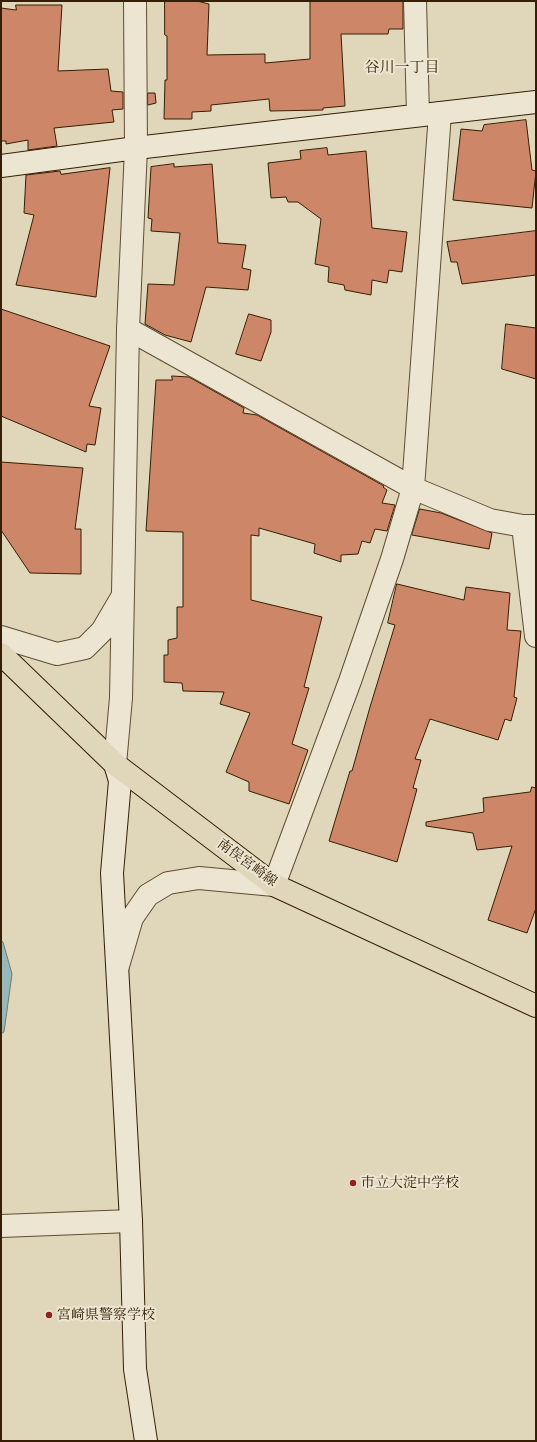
<!DOCTYPE html>
<html>
<head>
<meta charset="utf-8">
<style>
	body { margin:0 }
	#map { position:relative; width:537px; height:1442px; overflow:hidden; background:#e0d7ba; font-family:"EB Garamond",serif }
	canvas { display:block }
	.frame { position:absolute; inset:0; border:2px solid #351e03; pointer-events:none }
</style>
</head>
<body>
<div id="map">
<canvas width="537" height="1442"></canvas>
<div class="frame"></div>
</div>
<script>
const ctx = document.querySelector('canvas').getContext('2d');
ctx.lineJoin = 'round';
function fillPath(path, color) {
  ctx.fillStyle = color;
  ctx.fill(path, 'evenodd');
}
function trace(path, color, width, dash) {
  ctx.strokeStyle = color;
  ctx.lineWidth = width;
  ctx.lineCap = dash ? 'butt' : 'round';
  ctx.setLineDash(dash || []);
  ctx.stroke(path);
}
function write(font, color, halo, rows, align = 'center') {
  ctx.font = font + ' "EB Garamond","Noto Serif JP",serif';
  ctx.lineWidth = 4;
  ctx.setLineDash([]);
  ctx.textBaseline = 'middle';
  ctx.strokeStyle = halo;
  ctx.fillStyle = color;
  for (const [text, x, y, turn = 0] of rows) {
    ctx.save();
    ctx.translate(x, y);
    ctx.rotate((+turn || 0) * Math.PI / 180);
    ctx.textAlign = isNaN(turn) ? turn : align;
    if (halo) ctx.strokeText(text, 0, 0);
    ctx.fillText(text, 0, 0);
    ctx.restore();
  }
}
const water = new Path2D(`
	M1,941L3,942L12,974L4,1032L1,1034Z`);
const building = new Path2D(`
	M165,1H197L209,4L207,55L265,54V63L310,59V1H403V29H389L388,34H341L345,106L323,108V110L270,111L269,99L211,105V111L192,112V119H164L165,80H167V36L165,35Z
	M16,5H62L58,71L108,69L111,91L123,92V109L112,110L114,122L54,128L57,146L28,150V140L6,144V141H1V8L16,10Z
	M148,93H155L156,103L148,105Z
	M526,120L532,170L536,171L532,208L453,200L461,129L482,131L484,125Z
	M327,148L328,155L366,151L372,228L407,232L402,272L389,270L387,283L372,280L371,295L345,290L344,285L328,282L329,267L315,264L321,219L298,202H288L286,197L271,198L268,163L301,159L300,151Z
	M174,164V167L212,164L218,243L246,245L242,268L251,270L248,290L206,287L191,342L165,335L145,324L148,284L174,285L180,233L151,231L152,219L148,218L151,167Z
	M110,168L96,297L16,285L34,215L24,213L26,175L60,171L61,174Z
	M536,231V275L462,284L457,262H451L447,242Z
	M1,309L110,346L89,406L101,408L95,445L87,444L86,452L1,416Z
	M249,314L271,320V332L261,361L236,354Z
	M506,324L536,328V379L502,369Z
	M172,376L189,377L244,408L243,413L257,415L384,486L383,487L387,490L382,503L395,505L387,531L375,529L370,543L362,541L358,554L341,555V562L314,553L315,544L259,528V536L251,535V600L322,617L304,687L309,688L292,744L308,750L289,804L249,791V782L226,772L250,713L220,704L224,692L183,691L182,683L164,682V655H168V640L177,638V607H183V532L146,531L156,380H172Z
	M1,462L83,468L75,529H81V574L30,573L1,530Z
	M420,509L441,513L492,533L489,549L412,535Z
	M397,584L464,600L466,587L510,593L507,630L521,631L514,697L517,698L511,721L505,719L498,740L430,719L415,759L421,760L413,788L417,789L397,862L329,841L350,771H352L370,707L395,625L388,623Z
	M532,787L536,788V908L527,933L488,920L512,846L477,850L473,833L426,826V822L484,812L483,798L530,792Z`);
const street = new Path2D(`
	M415,1L418,115
	M128,329L413,488L490,520L523,526H536
	M523,526L536,636
	M1,637L57,654L85,648L102,631L122,597
	M115,764L121,698L128,329L136,148L135,1
	M118,966L132,918L148,895L168,883L199,878L274,885L350,681L392,559L413,488L440,113
	M1,1226L131,1221`);
const secondary = new Path2D(`
	M1,166L136,148L536,102
	M115,764L120,781L112,873L131,1221L135,1369L146,1441`);
const primary = new Path2D(`
	M1,654L115,764L274,885L536,1006`);
const markers = [
	[353,1183,4,"#8f2418"],
	[49,1315,4,"#8f2418"]
];
const streetNames = [
	["南俣宮崎線",247,863,36]
];
const poiNames = [
	["市立大淀中学校",361,1183],
	["宮崎県警察学校",57,1315]
];
const neighbourhoodNames = [
	["谷川一丁目",402,68]
];
fillPath(water, '#97b7b8');
trace(water, '#707a70', 1);
fillPath(building, '#cd8668');
trace(building, '#351e03', 1);
trace(street, '#604c31', 24);
trace(secondary, '#351e03', 24);
trace(primary, '#351e03', 24);
trace(street, '#ebe5d2', 22);
trace(secondary, '#ebe5d2', 22);
trace(primary, '#e0d7ba', 22);
for (const [x, y, r, color] of markers) {
  const dot = new Path2D();
  dot.arc(x, y, r, 0, 2 * Math.PI);
  ctx.fillStyle = color;
  ctx.fill(dot);
  trace(dot, '#ebe5d2', 1.5);
}
write('14px', '#351e03', '#ebe5d2', streetNames);
write('14px', '#351e03', '#ebe5d2', poiNames, 'left');
write('15px', '#351e03', '#ebe5d2', neighbourhoodNames);
</script>
</body>
</html>
